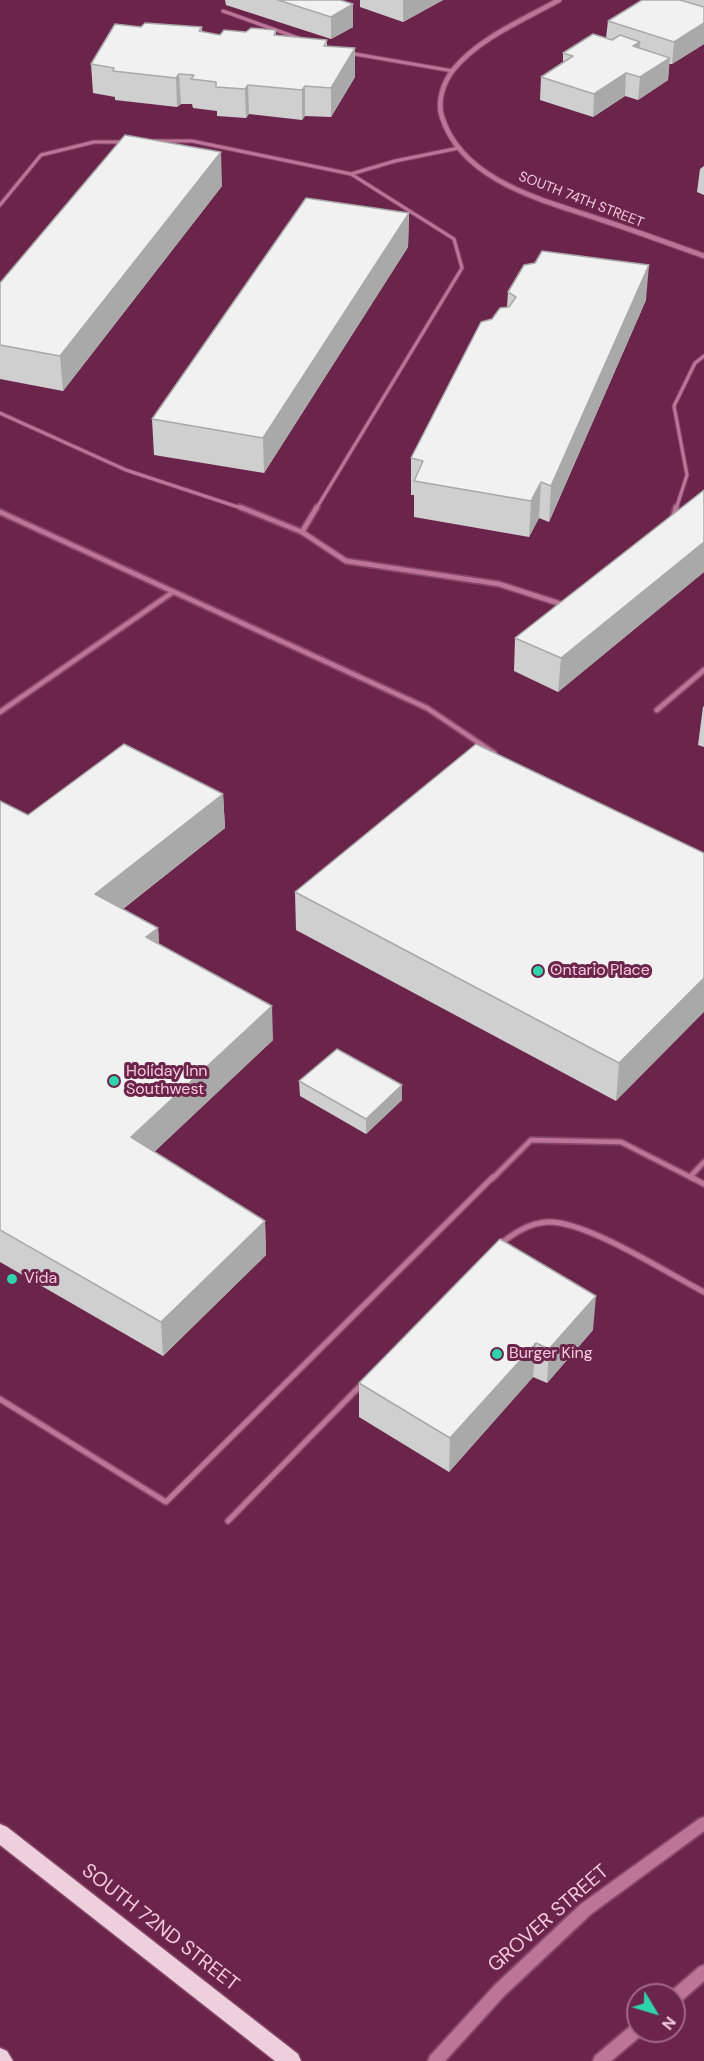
<!DOCTYPE html>
<html>
<head>
<meta charset="utf-8">
<style>
	body { margin:0 }
	#map { position:relative; width:704px; height:2061px; overflow:hidden; background:#6b254a; font-family:"DM Sans",sans-serif }
	canvas { display:block }
	.north { position:absolute; left:626px; top:1983px; width:60px; height:60px; box-sizing:border-box; background:#6b254a; border:2px solid #a26784; border-radius:50%; rotate:128deg; font-size:16px; font-weight:700; line-height:24px; text-align:center; color:#f4c9dc }
	.north::after { content:''; display:block; margin:auto; width:21px; height:27px; background:#2fd4aa; clip-path:polygon(50% 0,100% 100%,50% 72%,0 100%) }
</style>
</head>
<body>
<div id="map">
<canvas width="704" height="2061"></canvas>
<div class="north">N</div>
</div>
<script>
const ctx = document.querySelector('canvas').getContext('2d');
ctx.lineJoin = 'round';
function trace(path, color, width, dash) {
  ctx.strokeStyle = color;
  ctx.lineWidth = width;
  ctx.lineCap = dash ? 'butt' : 'round';
  ctx.setLineDash(dash || []);
  ctx.stroke(path);
}
function fillPath(path, color) {
  ctx.fillStyle = color;
  ctx.fill(path, 'evenodd');
}
function write(font, color, halo, rows, align = 'center') {
  ctx.font = font + ' "DM Sans",sans-serif';
  ctx.lineWidth = 6;
  ctx.setLineDash([]);
  ctx.textBaseline = 'middle';
  ctx.strokeStyle = halo;
  ctx.fillStyle = color;
  for (const [text, x, y, turn = 0] of rows) {
    ctx.save();
    ctx.translate(x, y);
    ctx.rotate((+turn || 0) * Math.PI / 180);
    ctx.textAlign = isNaN(turn) ? turn : align;
    if (halo) ctx.strokeText(text, 0, 0);
    ctx.fillText(text, 0, 0);
    ctx.restore();
  }
}
const serviceFar2 = new Path2D(`
	M223,11L301,39
	M349,53L453,71
	M155,141H192L351,174L454,239L462,268L316,509
	M351,174L395,161L459,148
	M0,205L41,155L94,142H125
	M0,413L126,470L244,509
	M676,509L687,475L674,406L695,363L704,356`);
const serviceFar1 = new Path2D(`
	M240,507L302,532L346,561L499,584L564,605
	M0,512L427,708L494,753
	M673,518L676,507
	M302,532L317,507
	M657,710L704,670
	M0,712L173,592
	M690,1177L704,1162
	M492,1179L531,1140L621,1142L694,1179`);
const service = new Path2D(`
	M691,1177L704,1184
	M499,1245C514,1233 529,1223 548,1222C587,1221 667,1273 704,1292
	M0,1399L166,1502L493,1177
	M228,1521L362,1384`);
const minor = new Path2D(`
	M559,0C523,20 479,38 453,70C443,83 437,102 442,117C463,183 547,201 605,221C638,232 671,244 704,256`);
const tertiary = new Path2D(`
	M704,1817V1831L591,1914L504,1996L445,2061H428L430,2056L494,1986L581,1904L699,1819Z
	M704,1965V1981L679,2003L674,2005V1995H668L669,1993L699,1967Z
	M638,2022V2031H644L643,2034L611,2061H593L595,2056L633,2024Z`);
const primary = new Path2D(`
	M0,1824L7,1827L298,2054L301,2061H275L0,1845Z
	M0,2048L7,2051L13,2061H0Z`);
const wall = new Path2D(`
	M225,0H340L353,27L331,39L226,5Z
	M360,0H443L403,22L360,7Z
	M683,0H704V44L672,64H669L668,80L638,100L625,96L593,117L540,100L541,77L563,63V53L606,38L608,21Z
	M141,27H202V32L220,35L276,30V35L327,40V46L355,48V77L331,117L305,116L302,120L249,114L246,118L217,116V111L193,108L192,104H181L177,107L115,100V97L93,93L91,64Z
	M704,166V195L697,192L700,169Z
	M222,186L63,391L0,379V283Z
	M409,213L408,247L264,473L154,455L152,419Z
	M508,292L646,300L549,522L539,518L529,537L414,517V495H411V458L507,307Z
	M704,490V572L558,692L514,671L515,638Z
	M704,706V747L698,745L703,707Z
	M223,794L225,828L123,909L158,928L159,944L273,1040L154,1152L265,1221L266,1255L163,1356L0,1262V801L28,815Z
	M704,853L616,1101L296,930L295,892Z
	M299,1081L402,1100L366,1134L300,1096Z
	M593,1330L547,1383L533,1377L449,1472L359,1417V1383Z`);
const shadedWall = new Path2D(`
	M403,0H443L403,22Z
	M353,4V27L331,39V17Z
	M704,23V44L672,64L674,42Z
	M640,42L639,64L633,46Z
	M355,48V77L331,117V88Z
	M670,58L668,80L638,100L640,77Z
	M626,73L625,96L593,117L594,94Z
	M179,74L181,104L177,107L176,78Z
	M248,85L249,114L246,118L245,89Z
	M305,86V116L302,120V90Z
	M221,152L222,186L63,391L60,356Z
	M409,213L408,247L264,473L263,438Z
	M649,265L646,300L549,522L551,486Z
	M541,482L539,518L529,537L531,501Z
	M704,542V572L558,692L561,658Z
	M223,794L225,828L98,928L95,894Z
	M158,928L160,962L146,937Z
	M704,978V1012L616,1101L619,1063Z
	M272,1006L273,1040L134,1171L131,1137Z
	M402,1085V1100L366,1134V1119Z
	M265,1221L266,1255L163,1356L161,1322Z
	M596,1296L593,1330L547,1383L549,1349Z
	M536,1343L533,1377L449,1472L450,1438Z`);
const building = new Path2D(`
	M278,0H340L353,4L331,17Z
	M642,0H680L704,7V23L674,42L608,21Z
	M145,23L202,27L199,31L220,35L224,30L246,32L251,28L276,30L274,35L327,40L324,46L355,48L331,88L305,86L302,90L248,85L245,89L216,87V82L191,79L194,75L179,74L176,78L113,71L114,68L91,64L115,24L141,27Z
	M593,34L612,40L620,35L640,42L633,46L670,58L640,77L626,73L594,94L541,77L573,56L563,53Z
	M125,135L221,152L60,356L0,345V283Z
	M306,198L409,213L263,438L152,419Z
	M542,251L649,265L551,486L541,482L531,501L414,481L423,461L411,458L481,322L492,319L500,308L509,307L516,297L508,292L524,265L535,263Z
	M704,490V542L561,658L515,638Z
	M124,744L223,794L95,894L158,928L146,937L272,1006L131,1137L265,1221L161,1322L0,1230V801L28,815Z
	M476,744L704,853V978L619,1063L295,892Z
	M337,1049L402,1085L366,1119L299,1081Z
	M500,1239L596,1296L549,1349L536,1343L450,1438L359,1383Z`);
const markers = [
	[538,971,6,"#2fd4aa"],
	[114,1081,6,"#2fd4aa"],
	[12,1279,6,"#2fd4aa"],
	[497,1354,6,"#2fd4aa"]
];
const farStreetnames = [
	["SOUTH 74TH STREET",581,200,21]
];
const poiNames = [
	["Ontario Place",550,971],
	["Holiday Inn",126,1072],
	["Southwest",126,1090],
	["Vida",24,1279],
	["Burger King",509,1354]
];
const nearStreetnames = [
	["GROVER STREET",549,1919,-41],
	["SOUTH 72ND STREET",160,1928,38]
];
trace(serviceFar2, '#864667', 5);
trace(serviceFar1, '#864667', 8);
trace(service, '#864667', 8);
trace(minor, '#864667', 7);
trace(tertiary, '#864667', 4);
trace(primary, '#864667', 3);
trace(serviceFar2, '#bd7597', 3);
trace(serviceFar1, '#bd7597', 4.5);
trace(service, '#bd7597', 5);
trace(minor, '#bd7597', 4.5);
fillPath(tertiary, '#bd7597');
fillPath(primary, '#eed0dd');
fillPath(wall, '#cfcfcf');
fillPath(shadedWall, '#a9a9a9');
fillPath(building, '#f1f1f1');
trace(building, '#a9a9a9', 1.5);
for (const [x, y, r, color] of markers) {
  const dot = new Path2D();
  dot.arc(x, y, r, 0, 2 * Math.PI);
  ctx.fillStyle = color;
  ctx.fill(dot);
  trace(dot, '#6b254a', 2);
}
write('14px', '#f4c9dc', '#6b254a', farStreetnames);
write('16px', '#f4c9dc', '#6b254a', poiNames, 'left');
write('20px', '#f4c9dc', '#6b254a', nearStreetnames);
</script>
</body>
</html>
